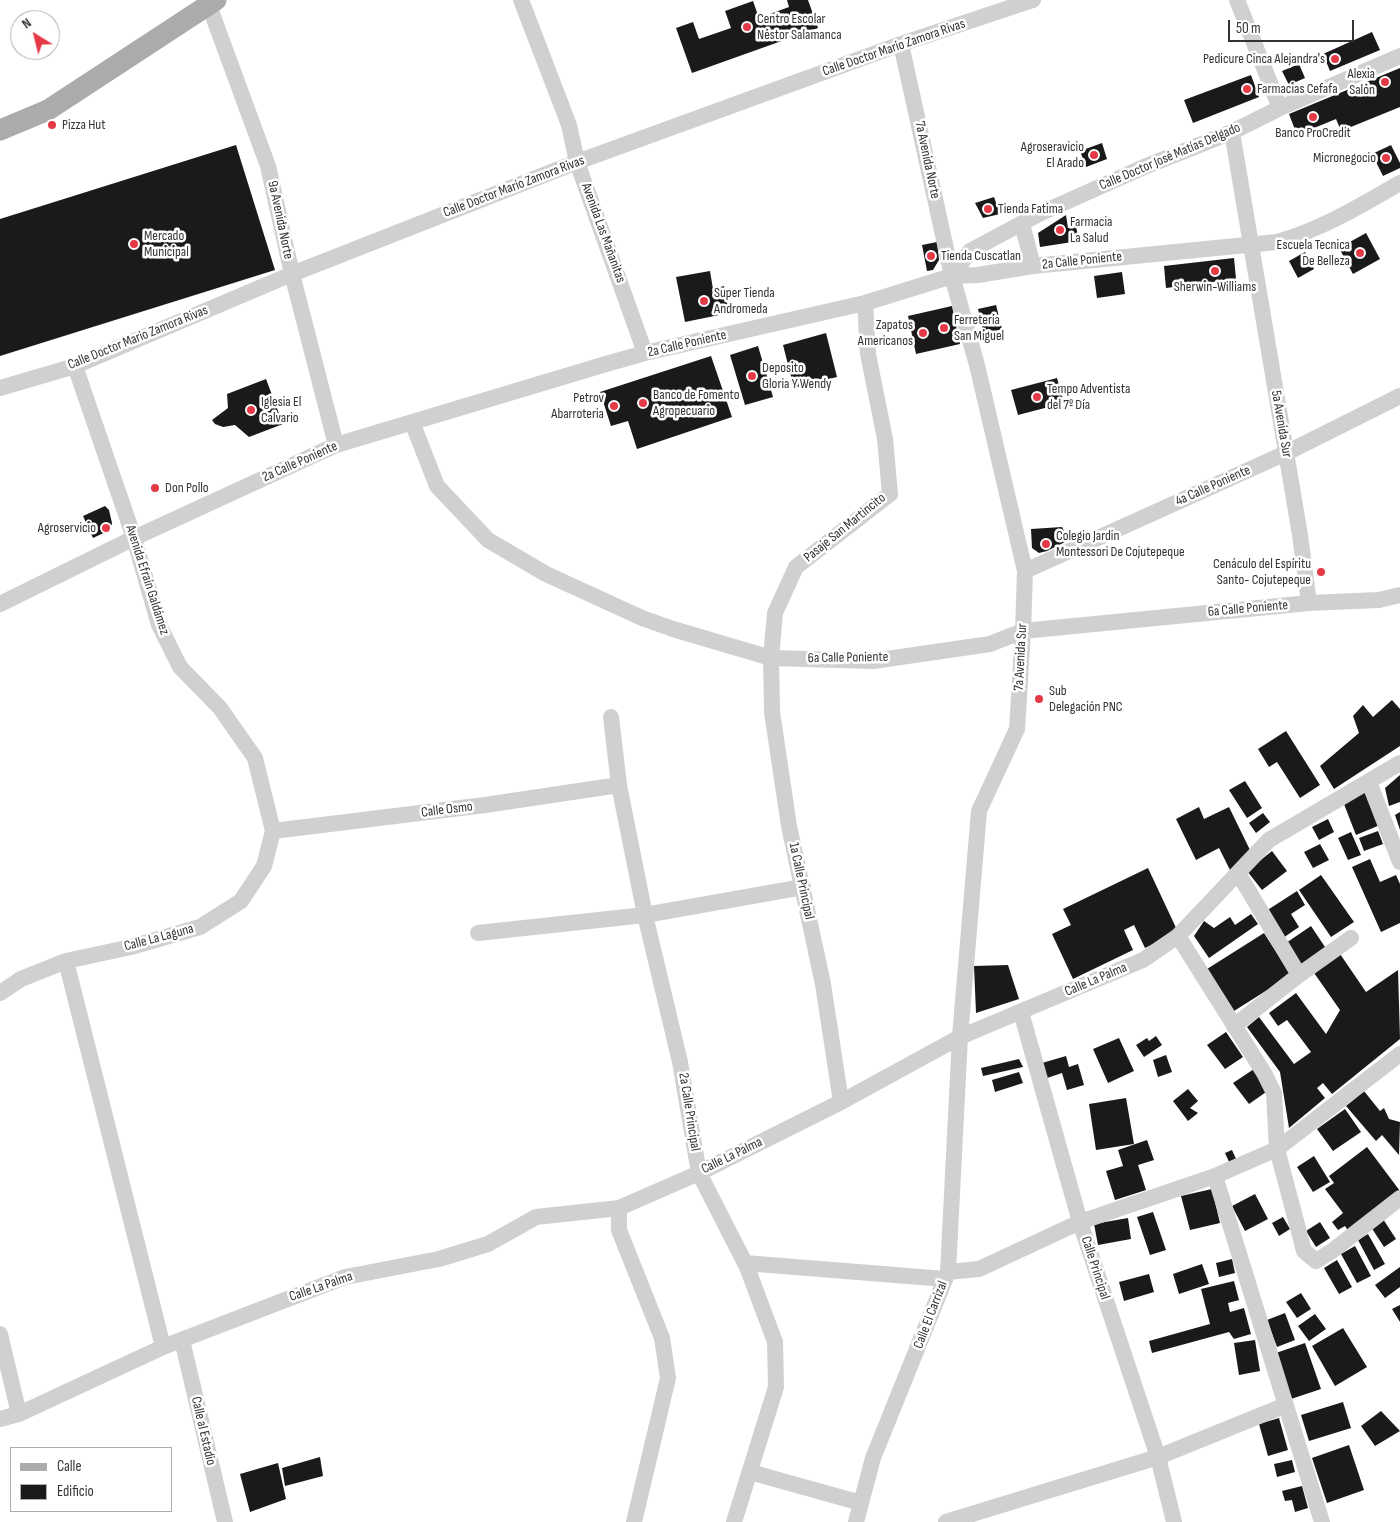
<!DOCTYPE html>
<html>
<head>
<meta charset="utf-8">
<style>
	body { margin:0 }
	#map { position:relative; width:1400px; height:1522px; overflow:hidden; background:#fff; font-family:"Sofia Sans Condensed",sans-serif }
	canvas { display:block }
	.legend { position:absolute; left:10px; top:1447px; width:162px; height:65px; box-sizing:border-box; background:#fff; border:1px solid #adadad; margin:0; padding:6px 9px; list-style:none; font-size:15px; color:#333 }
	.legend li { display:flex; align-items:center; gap:10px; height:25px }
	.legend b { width:25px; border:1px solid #adadad }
	.north { position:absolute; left:10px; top:10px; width:50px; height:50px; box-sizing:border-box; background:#fff; border:1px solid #adadad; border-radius:50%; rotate:324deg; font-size:14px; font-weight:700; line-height:20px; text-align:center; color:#333 }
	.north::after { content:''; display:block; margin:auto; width:18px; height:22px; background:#e63946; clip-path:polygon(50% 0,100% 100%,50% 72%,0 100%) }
	.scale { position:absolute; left:1228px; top:20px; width:126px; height:22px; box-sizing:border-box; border:2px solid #333; border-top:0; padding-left:6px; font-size:15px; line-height:18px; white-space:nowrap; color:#333; -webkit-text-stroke:4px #fff; paint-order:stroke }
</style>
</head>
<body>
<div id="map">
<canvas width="1400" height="1522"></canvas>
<ul class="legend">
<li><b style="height:6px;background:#ababab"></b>Calle</li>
<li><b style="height:14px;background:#1a1a1a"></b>Edificio</li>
</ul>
<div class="north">N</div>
<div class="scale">50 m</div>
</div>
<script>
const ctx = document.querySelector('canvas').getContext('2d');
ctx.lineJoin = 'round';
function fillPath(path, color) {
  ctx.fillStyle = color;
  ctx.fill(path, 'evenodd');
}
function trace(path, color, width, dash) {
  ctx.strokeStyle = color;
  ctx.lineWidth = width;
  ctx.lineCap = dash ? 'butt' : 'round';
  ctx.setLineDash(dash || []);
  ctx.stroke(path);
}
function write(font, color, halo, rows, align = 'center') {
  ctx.font = font + ' "Sofia Sans Condensed",sans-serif';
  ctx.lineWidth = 5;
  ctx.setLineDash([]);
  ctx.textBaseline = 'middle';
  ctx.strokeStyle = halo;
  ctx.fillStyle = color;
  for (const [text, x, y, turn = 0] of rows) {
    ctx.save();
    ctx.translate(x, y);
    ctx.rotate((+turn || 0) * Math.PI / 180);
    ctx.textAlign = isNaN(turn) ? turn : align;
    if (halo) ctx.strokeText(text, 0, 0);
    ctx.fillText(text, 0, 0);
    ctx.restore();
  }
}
const building = new Path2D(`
	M787,0H808L818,28L692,73L676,28L693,22L699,39L731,28L725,11L753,1L759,18L789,7Z
	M1372,32L1380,50L1330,71L1323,54Z
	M1299,64L1305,78L1289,85L1282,71Z
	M1400,68V107L1341,131L1336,119L1297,135L1289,114Z
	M1251,75L1259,97L1193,123L1184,100Z
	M1102,143L1107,159L1086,167L1080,151Z
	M236,145L275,270L0,356V219Z
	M1391,145L1400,163V168L1383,176L1372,154Z
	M994,197L1000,214L983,218L975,203Z
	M1066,215L1068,228L1076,226L1079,241L1040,247L1038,233Z
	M1366,233L1380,259L1353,274L1339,248Z
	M937,242L939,260L933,270L927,271L922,245Z
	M1305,252L1314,269L1298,278L1289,261Z
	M1234,258L1236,279L1166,288L1164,266Z
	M710,271L713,289L724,286L729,313L685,322L676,277Z
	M1122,272L1125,294L1097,298L1094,276Z
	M996,305L1002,329L984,334L978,309Z
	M952,306L960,344L916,354L908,316Z
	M826,333L837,377L794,388L783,345Z
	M758,346L773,397L745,405L730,355Z
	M711,356L732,417L637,449L628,421L611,426L600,392Z
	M1057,378L1064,403L1018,415L1011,390Z
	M266,379L283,424L249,437L235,425L223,427L215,424L212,420L228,408L227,394Z
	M105,506L109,510L112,523L110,530L93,538L83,516Z
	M1062,527L1069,540L1047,551L1039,553L1032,548L1031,529Z
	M1392,700L1400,709V746L1334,789L1320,766L1359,733L1353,716L1363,705L1373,717Z
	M1286,731L1320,785L1300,798L1277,762L1269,767L1258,749Z
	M1400,775V802L1389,806L1385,788Z
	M1245,781L1262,808L1247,818L1229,790Z
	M1365,790L1380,825L1356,835L1342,799Z
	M1199,807L1204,819L1229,807L1250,850L1232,874L1219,848L1196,860L1176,819Z
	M1400,812V830L1395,815Z
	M1263,813L1270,822L1256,833L1249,823Z
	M1328,819L1334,832L1319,840L1312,827Z
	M1378,831L1383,844L1364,851L1359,838Z
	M1351,832L1361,855L1348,860L1338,838Z
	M1320,844L1329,860L1313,868L1304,852Z
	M1272,851L1287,871L1262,890L1247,871Z
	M1370,859L1380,882L1396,875L1400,884V923L1381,932L1352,867Z
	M1148,868L1178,932L1145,948L1134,925L1124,930L1133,950L1073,979L1052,934L1071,925L1063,909Z
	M1321,875L1354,922L1331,937L1299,890Z
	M1297,891L1305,905L1291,914L1299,927L1283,938L1266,911Z
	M1251,914L1258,924L1209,958L1194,936L1204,921L1214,928L1230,917L1235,925Z
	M1311,926L1327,950L1302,967L1286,943Z
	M1264,933L1291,975L1234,1011L1207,969Z
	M1338,951L1366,992L1398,970L1400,1039L1332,1094L1323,1083L1317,1088L1325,1098L1289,1128L1280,1072L1247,1027L1259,1017L1294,1064L1311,1052L1287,1020L1278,1026L1269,1013L1296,993L1326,1034L1340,1010L1312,970Z
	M1008,965L1019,999L976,1013L974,966Z
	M1226,1032L1243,1057L1225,1069L1207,1045Z
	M1156,1036L1162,1045L1144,1057L1136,1045L1147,1038L1149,1041Z
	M1119,1038L1134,1071L1108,1083L1093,1049Z
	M1166,1055L1172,1072L1158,1077L1153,1060Z
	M1066,1056L1069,1067L1078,1064L1084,1085L1067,1090L1062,1073L1047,1078L1042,1063Z
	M1019,1059L1023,1067L983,1076L981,1068Z
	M1254,1069L1269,1090L1249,1104L1233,1083Z
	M1019,1072L1023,1083L995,1092L992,1080Z
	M1188,1089L1198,1101L1190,1108L1198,1113L1188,1121L1173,1101Z
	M1364,1091L1380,1111L1384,1108L1389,1119L1400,1122L1399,1155L1382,1135L1376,1141L1346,1106Z
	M1126,1098L1134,1144L1096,1150L1089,1104Z
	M1345,1109L1361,1132L1333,1151L1317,1129Z
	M1147,1140L1154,1160L1138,1165L1146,1190L1115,1200L1106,1171L1123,1166L1118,1150Z
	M1367,1147L1400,1191L1349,1232L1345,1226L1338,1230L1332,1222L1343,1213L1325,1189L1334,1183L1329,1176Z
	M1232,1150L1237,1161L1230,1164L1225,1153Z
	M1314,1156L1330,1182L1313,1192L1297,1167Z
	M1212,1189L1220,1223L1190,1230L1181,1196Z
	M1255,1194L1268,1219L1245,1231L1232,1206Z
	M1153,1212L1166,1250L1150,1255L1137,1217Z
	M1283,1217L1290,1229L1279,1236L1272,1223Z
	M1128,1218L1131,1239L1098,1245L1094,1224Z
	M1383,1219L1396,1239L1384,1247L1371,1227Z
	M1320,1222L1330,1238L1316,1247L1306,1231Z
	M1368,1234L1385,1264L1374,1270L1358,1240Z
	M1355,1246L1371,1276L1357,1283L1341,1254Z
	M1232,1259L1235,1273L1219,1277L1216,1263Z
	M1337,1260L1352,1287L1339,1294L1324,1268Z
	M1202,1264L1209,1284L1179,1294L1173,1274Z
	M1400,1267V1287L1385,1298L1375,1285Z
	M1149,1274L1154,1292L1124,1301L1119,1282Z
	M1234,1281L1239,1300L1228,1303L1230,1312L1244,1308L1251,1334L1234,1339L1229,1332L1152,1353L1149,1341L1210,1324L1201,1289Z
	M1301,1293L1311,1309L1297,1318L1286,1302Z
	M1400,1305V1322L1392,1309Z
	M1285,1313L1295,1340L1277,1347L1267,1320Z
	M1315,1314L1326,1329L1309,1341L1298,1326Z
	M1343,1328L1367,1367L1335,1386L1312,1346Z
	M1255,1340L1260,1371L1239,1375L1234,1343Z
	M1305,1343L1321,1389L1288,1400L1273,1354Z
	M1343,1402L1351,1428L1309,1441L1301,1415Z
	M1381,1411L1400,1431L1375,1446L1361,1426Z
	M1279,1418L1288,1450L1268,1456L1259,1424Z
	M1349,1445L1364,1490L1327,1503L1312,1458Z
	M320,1457L323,1476L285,1486L282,1468Z
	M1292,1460L1295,1472L1277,1477L1274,1464Z
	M278,1463L286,1499L250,1512L240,1474Z
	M1302,1486L1308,1508L1295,1512L1292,1500L1285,1501L1282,1491Z`);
const minor = new Path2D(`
	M207,0L268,166L292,274L336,445
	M521,0L569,125L577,162L645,353
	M1237,0L1280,108
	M1232,132L1300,535L1309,603
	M1022,224L1033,266
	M952,276L970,251L1039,214L1144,167L1232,132L1280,108L1400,56
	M0,388L75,366L292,274L577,162L901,44L1033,0
	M412,422L437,486L488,540L546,574L642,618L673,629L771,658L873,661L990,644L1023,631L1309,603L1379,600L1400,595
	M1025,571L1286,453L1400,396
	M0,604L134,538L336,445L606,364L645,353L865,303L952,276L978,275L1033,266L1277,242C1322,229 1360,206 1400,183
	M611,717L619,785L645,915L680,1062L699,1173L747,1267L775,1342L776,1387L734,1522
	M1369,782L1400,862
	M273,831L485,805L619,785
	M1238,873L1299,975
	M478,933L645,915L803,887
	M1178,936L1264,1073L1274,1093L1277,1149L1304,1251L1316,1261L1332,1251L1400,1198
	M66,961L163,1347
	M0,993L21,979L66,961L131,947L200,927L241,901L264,866L273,831L255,758L220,708L180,667L159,625L134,538L75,366
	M1021,1012L1080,1222L1158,1457L1174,1522
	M1234,1026L1299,975L1351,938
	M841,1102L823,984L789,826L772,712L771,658L775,613L796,567L890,494L885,439L868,354L865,303
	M1215,1176L1322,1522
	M619,1208V1230L662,1338L668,1378L634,1522
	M745,1263L945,1279
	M948,1272L979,1269L1080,1222L1215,1176L1277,1149L1400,1054
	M0,1334L19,1414
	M182,1340L225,1522
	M0,1419L19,1414L163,1347L345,1277L439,1259L488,1244L536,1217L619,1208L699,1173L841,1102L960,1037L1143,960L1178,936L1269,840L1400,763
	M750,1472L861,1503
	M856,1522L873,1458L948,1272L960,1037L979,811L1017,729L1023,631L1025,571L977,365L952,276L901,44
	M946,1522L1158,1457L1286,1405`);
const major = new Path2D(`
	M0,130L48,110L216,0`);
const markers = [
	[747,27,5,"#e63946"],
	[1335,59,5,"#e63946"],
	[1385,82,5,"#e63946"],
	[1247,89,5,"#e63946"],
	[1313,117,5,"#e63946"],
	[52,125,5,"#e63946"],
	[1094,155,5,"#e63946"],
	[1386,158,5,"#e63946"],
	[988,209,5,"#e63946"],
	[1060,230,5,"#e63946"],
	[134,244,5,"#e63946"],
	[1360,253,5,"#e63946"],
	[931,256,5,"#e63946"],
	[1215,271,5,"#e63946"],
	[704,301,5,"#e63946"],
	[944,328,5,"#e63946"],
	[923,333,5,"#e63946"],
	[752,376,5,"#e63946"],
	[1037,397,5,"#e63946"],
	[643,403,5,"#e63946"],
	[614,406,5,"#e63946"],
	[251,410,5,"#e63946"],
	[155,488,5,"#e63946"],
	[106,528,5,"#e63946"],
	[1046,544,5,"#e63946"],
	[1321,572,5,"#e63946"],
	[1039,699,5,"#e63946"]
];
const poiNames = [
	["Centro Escolar",757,19],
	["Néstor Salamanca",757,35],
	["Pedicure Cinca Alejandra's",1325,59,"right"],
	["Alexia",1375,74,"right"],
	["Salón",1375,90,"right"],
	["Farmacias Cefafa",1257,89],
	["Pizza Hut",62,125],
	["Banco ProCredit",1313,133,"center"],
	["Agroseravicio",1084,147,"right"],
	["El Arado",1084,163,"right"],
	["Micronegocio",1376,158,"right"],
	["Tienda Fatima",998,209],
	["Farmacia",1070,222],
	["La Salud",1070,238],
	["Mercado",144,236],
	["Municipal",144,252],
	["Escuela Tecnica",1350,245,"right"],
	["De Belleza",1350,261,"right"],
	["Tienda Cuscatlan",941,256],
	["Sherwin-Williams",1215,287,"center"],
	["Super Tienda",714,293],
	["Andromeda",714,309],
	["Ferretería",954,320],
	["San Miguel",954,336],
	["Zapatos",913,325,"right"],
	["Americanos",913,341,"right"],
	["Deposito",762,368],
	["Gloria Y Wendy",762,384],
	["Tempo Adventista",1047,389],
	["del 7º Día",1047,405],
	["Banco de Fomento",653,395],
	["Agropecuario",653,411],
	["Petrov",604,398,"right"],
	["Abarroteria",604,414,"right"],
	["Iglesia El",261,402],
	["Calvario",261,418],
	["Don Pollo",165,488],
	["Agroservicio",96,528,"right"],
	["Colegio Jardin",1056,536],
	["Montessori De Cojutepeque",1056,552],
	["Cenáculo del Espíritu",1311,564,"right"],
	["Santo- Cojutepeque",1311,580,"right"],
	["Sub",1049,691],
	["Delegación PNC",1049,707]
];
const streetNames = [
	["Calle Doctor Mario Zamora Rivas",894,48,-19],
	["Calle Doctor José Matías Delgado",1170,157,-23],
	["7a Avenida Norte",927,160,78],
	["Calle Doctor Mario Zamora Rivas",514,187,-21],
	["9a Avenida Norte",280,220,78],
	["Avenida Las Mañanitas",603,233,70],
	["2a Calle Poniente",1082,261,-6],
	["Calle Doctor Mario Zamora Rivas",138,338,-22],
	["2a Calle Poniente",687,344,-13],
	["5a Avenida Sur",1281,424,80],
	["2a Calle Poniente",300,462,-24],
	["4a Calle Poniente",1213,486,-24],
	["Pasaje San Martincito",845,528,-39],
	["Avenida Efraín Galdámez",147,580,72],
	["6a Calle Poniente",1248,609,-5],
	["7a Avenida Sur",1021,657,-87],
	["6a Calle Poniente",848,658,-1],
	["Calle Osmo",447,810,-7],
	["1a Calle Principal",801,881,78],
	["Calle La Laguna",159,938,-15],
	["Calle La Palma",1096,980,-23],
	["2a Calle Principal",689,1112,81],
	["Calle La Palma",732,1156,-26],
	["Calle Principal",1095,1268,72],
	["Calle La Palma",321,1287,-19],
	["Calle El Carrizal",931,1315,-69],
	["Calle al Estadio",203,1431,77]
];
fillPath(building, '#1a1a1a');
trace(minor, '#d0d0d0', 16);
trace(major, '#ababab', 21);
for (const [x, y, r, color] of markers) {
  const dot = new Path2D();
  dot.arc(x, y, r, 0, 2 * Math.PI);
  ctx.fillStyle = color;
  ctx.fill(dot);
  trace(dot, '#fff', 2);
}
write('14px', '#333', '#fff', poiNames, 'left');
write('14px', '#333', '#fff', streetNames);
</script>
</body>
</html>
